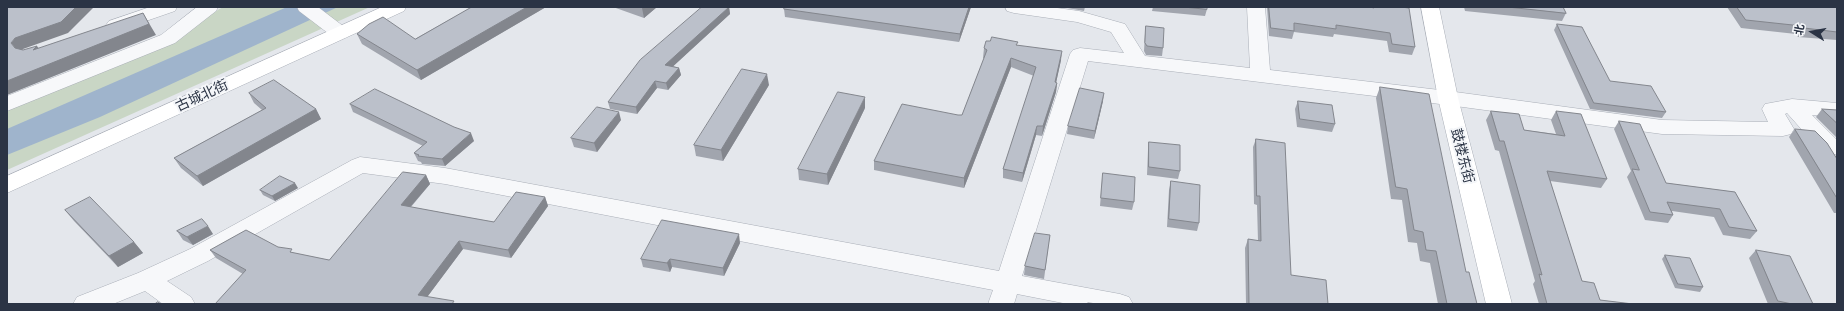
<!DOCTYPE html>
<html>
<head>
<meta charset="utf-8">
<style>
	body { margin:0 }
	#map { position:relative; width:1844px; height:311px; overflow:hidden; background:#e4e7ec; font-family:Rubik,"Noto Sans SC",sans-serif }
	canvas { display:block }
	.frame { position:absolute; inset:0; border:8px solid #2b3445; pointer-events:none }
	.north { position:absolute; left:1792px; top:12px; width:40px; height:40px; -webkit-text-stroke:3px #f4f6f9; paint-order:stroke; rotate:281deg; font-size:11px; font-weight:700; line-height:16px; text-align:center; color:#2b3445 }
	.north::after { content:''; display:block; margin:auto; width:14px; height:18px; background:#2b3445; clip-path:polygon(50% 0,100% 100%,50% 72%,0 100%) }
</style>
</head>
<body>
<div id="map">
<canvas width="1844" height="311"></canvas>
<div class="frame"></div>
<div class="north">北</div>
</div>
<script>
const ctx = document.querySelector('canvas').getContext('2d');
ctx.lineJoin = 'round';
function fillPath(path, color) {
  ctx.fillStyle = color;
  ctx.fill(path, 'evenodd');
}
function trace(path, color, width, dash) {
  ctx.strokeStyle = color;
  ctx.lineWidth = width;
  ctx.lineCap = dash ? 'butt' : 'round';
  ctx.setLineDash(dash || []);
  ctx.stroke(path);
}
function write(font, color, halo, rows, align = 'center') {
  ctx.font = font + ' Rubik,"Noto Sans SC",sans-serif';
  ctx.lineWidth = 4;
  ctx.setLineDash([]);
  ctx.textBaseline = 'middle';
  ctx.strokeStyle = halo;
  ctx.fillStyle = color;
  for (const [text, x, y, turn = 0] of rows) {
    ctx.save();
    ctx.translate(x, y);
    ctx.rotate((+turn || 0) * Math.PI / 180);
    ctx.textAlign = isNaN(turn) ? turn : align;
    if (halo) ctx.strokeText(text, 0, 0);
    ctx.fillText(text, 0, 0);
    ctx.restore();
  }
}
const green = new Path2D(`
	M223,7H370L7,170V108L201,20Z`);
const water = new Path2D(`
	M287,7H338L100,117L7,155V129Z`);
const street = new Path2D(`
	M150,7H177L175,11L123,29L116,31L109,29L106,25L109,21Z
	M197,7H218L216,11L175,43L7,111V96L161,35Z
	M297,7H318L347,29L350,33L347,37L340,39L333,37L299,11Z
	M1005,7H1050L1079,11L1125,24L1145,56L1250,68L1247,7H1265L1270,70L1448,91L1662,120L1768,122L1762,109L1765,104L1792,99L1837,103V117L1812,115L1837,140V155L1819,149L1787,113L1785,114L1794,129L1791,134L1783,136L1662,134L1448,105L1088,61L1022,276L1120,294L1129,297L1133,304H1068L1017,294L1014,304H988L993,290L445,184L363,173L208,261L167,281L191,297L195,304H163L145,291L113,304H73L77,297L138,273L190,249L352,160L360,157L445,168L999,271L1070,54L1073,50L1080,48L1124,53L1111,32L1077,22L1014,13L1007,11Z`);
const secondary = new Path2D(`
	M382,7H406L404,11L7,193V176Z
	M1421,7H1439L1458,98L1512,304H1486L1438,98Z`);
const wall = new Path2D(`
	M472,7H546L421,80L362,44L357,34L415,39Z
	M613,7H657L644,18Z
	M729,7L730,14L673,66L679,68L681,75L668,90L657,88L637,114L610,109L608,102Z
	M971,7L959,42L785,17L784,9Z
	M1062,7H1085L1084,11Z
	M1153,7H1207V9L1205,16L1152,11Z
	M1267,7H1401L1415,47L1412,55L1389,52L1387,41L1334,34L1333,37L1294,32L1292,39L1269,36Z
	M1464,7H1563L1566,13L1562,21L1465,11Z
	M1727,7H1837V40L1798,37L1796,34L1741,28Z
	M1557,24L1610,81L1666,112L1662,118L1590,109L1554,30Z
	M1146,26L1163,48L1162,56L1146,55L1144,51L1145,34Z
	M1017,45L1061,60L1056,83H1057L1056,92L1042,136L1036,135L1022,182L1003,178V169L1034,76L1011,67L964,188L874,170V161L958,115H962L984,58H983L984,48Z
	M769,85L723,161L696,156L694,145Z
	M1380,87L1477,304H1438L1430,263L1420,261L1417,243L1408,242L1402,200L1391,199L1376,98Z
	M249,93L316,109L321,119L203,186L181,168L174,158L262,110L254,103Z
	M1103,101L1094,139L1067,134L1068,126Z
	M1298,101L1335,124L1332,132L1297,127L1295,109Z
	M350,104L474,141L445,166L422,164L421,162L418,161L414,153L423,146L353,112Z
	M865,108L828,185L799,180L798,169Z
	M1822,109L1837,110V138L1816,117Z
	M1491,111L1524,130L1556,134L1551,120L1556,111L1607,179L1601,188L1550,181L1582,281L1600,300L1633,304H1539L1533,284L1535,281L1499,151L1495,150L1486,120Z
	M621,120L597,152L574,147L571,138Z
	M1619,121L1666,183L1735,192L1757,231L1750,239L1723,235L1714,217L1672,211L1673,215L1668,223L1645,220L1627,177L1631,171L1614,129Z
	M1795,129L1837,159V213H1834L1789,137Z
	M1256,139L1291,275L1328,304H1246L1245,248L1248,239L1258,241L1257,205L1254,204L1253,147Z
	M1149,142L1180,171L1178,179L1147,175L1148,150Z
	M1103,173L1134,202L1132,210L1100,206L1102,181Z
	M426,175L430,184L411,207L494,222L545,197L548,206L511,258L463,249L427,297L243,274L216,258L210,250L278,247L294,253L329,260Z
	M1171,181L1199,223L1197,231L1167,227L1169,190Z
	M298,188L275,201L263,195L260,190Z
	M65,210L134,242L143,253L118,267L74,221Z
	M177,231L213,234L193,245L183,240Z
	M1050,235L1044,279L1024,275L1025,266Z
	M740,243L724,276L672,267L670,272L643,267L641,259Z
	M1756,250L1813,304H1768L1749,258Z
	M1665,255L1703,287L1700,292L1675,288L1662,259Z`);
const shadedWall = new Path2D(`
	M76,7H94L68,33L23,49L20,54L11,43L15,38Z
	M527,7H546L421,80L417,70Z
	M643,7H657L644,18L642,8Z
	M729,7L730,14L667,72L665,65Z
	M969,7H971L959,42L960,34Z
	M143,13L156,35L7,95V81Z
	M37,46L45,57L33,50Z
	M1062,51L1061,60L1054,92L1055,82Z
	M1011,58V67L964,188V178Z
	M679,68L681,75L668,90L666,83Z
	M767,74L769,85L723,161L721,150Z
	M655,81L657,88L637,114L636,107Z
	M1057,83L1056,92L1042,136L1043,126Z
	M1104,93L1103,101L1094,139L1095,131Z
	M865,97V108L828,185L827,174Z
	M316,109L321,119L203,186L197,176Z
	M619,112L621,120L597,152L594,143Z
	M1037,126L1036,135L1022,182L1023,173Z
	M471,133L474,141L445,166L442,159Z
	M426,175L430,184L405,213L401,205Z
	M295,183L298,188L275,201L272,196Z
	M545,197L548,206L511,258L508,250Z
	M208,226L213,234L193,245L187,237Z
	M739,234L740,243L724,276L723,268Z
	M459,241L463,249L422,304L418,295Z
	M134,242L143,253L118,267L109,256Z
	M670,259L672,267L670,272L667,263Z`);
const building = new Path2D(`
	M7,7H76L61,22L15,38L11,43L15,48L23,50L37,46L33,50L143,13L149,24L7,81Z
	M472,7H527L417,70L357,34L369,24L383,17L415,39Z
	M702,7H729L665,65L679,68L666,83L655,81L636,107L608,102L640,60Z
	M785,7H969L960,34L784,9Z
	M1184,7H1207V9Z
	M1269,7H1370L1374,8V7H1401L1409,8L1415,47L1392,44L1390,33L1336,25V29L1294,23V31L1271,28Z
	M1508,7H1563L1566,13Z
	M1737,7H1837V32L1804,28L1802,26L1746,20Z
	M1557,24L1582,27L1610,81L1651,86L1666,112L1594,103Z
	M1146,26L1164,28L1163,48L1147,46L1145,43Z
	M992,37L1018,42L1016,45L1062,51L1055,82L1057,83L1043,126H1037L1023,173L1003,169L1036,67L1011,58L964,178L874,161L902,104L958,115H962L987,50L984,48L986,41H990Z
	M742,69L767,74L721,150L694,145Z
	M274,80L316,109L197,176L174,158L266,108L249,93Z
	M1380,87L1429,94L1466,272H1469L1477,304H1447L1436,251L1426,250L1423,232L1414,230L1407,189L1396,187Z
	M1080,88L1104,93L1095,131L1068,126Z
	M375,89L454,127L471,133L442,159L418,156L419,155L414,153L427,142L350,104Z
	M838,92L865,97L827,174L798,169Z
	M1298,101L1332,105L1335,124L1300,119Z
	M597,107L619,112L594,143L571,138Z
	M1822,109L1837,110V123Z
	M1491,111L1519,114L1524,130L1565,136L1556,111L1581,114L1607,179L1547,171L1582,281L1594,283L1600,300L1633,304H1547L1539,274L1542,275L1504,141H1500Z
	M1619,121L1640,124L1666,183L1735,192L1757,231L1729,227L1720,209L1667,202L1673,215L1650,212L1632,169L1639,170Z
	M1795,129L1815,131L1827,143L1837,159V198Z
	M1256,139L1285,143L1291,275L1326,280L1328,304H1249L1248,239L1261,241L1260,196H1257Z
	M1149,142L1180,145V171L1149,167Z
	M403,172L426,175L401,205L455,215L494,222L516,192L545,197L508,250L459,241L418,295L454,301L452,304H215L246,270L210,250L246,230L278,247L292,249L290,252L329,260Z
	M1103,173L1135,177L1134,202L1101,198Z
	M280,176L295,183L272,196L260,190Z
	M1171,181L1200,185L1199,223L1169,219Z
	M90,197L134,242L109,256L65,210Z
	M202,219L208,226L187,237L177,231Z
	M662,220L739,234L723,268L670,259L667,263L641,259Z
	M1035,233L1050,235L1045,270L1025,266Z
	M1756,250L1790,256L1813,304H1792L1778,301Z
	M1665,255L1690,258L1703,287L1678,284Z
	M158,302L161,304H155Z
	M1088,303L1098,304H1088Z`);
const streetNames = [
	["古城北街",202,96,-25],
	["鼓楼东街",1462,156,76]
];
fillPath(green, '#c9d6c5');
fillPath(water, '#9fb4cc');
trace(street, '#a9aeb7', 1);
trace(secondary, '#a9aeb7', 1);
fillPath(street, '#f7f8fa');
fillPath(secondary, '#fff');
fillPath(wall, '#a1a5ae');
fillPath(shadedWall, '#83868d');
fillPath(building, '#bbc0ca');
trace(building, '#83868d', 1);
write('14px', '#2b3445', '#f4f6f9', streetNames);
</script>
</body>
</html>
